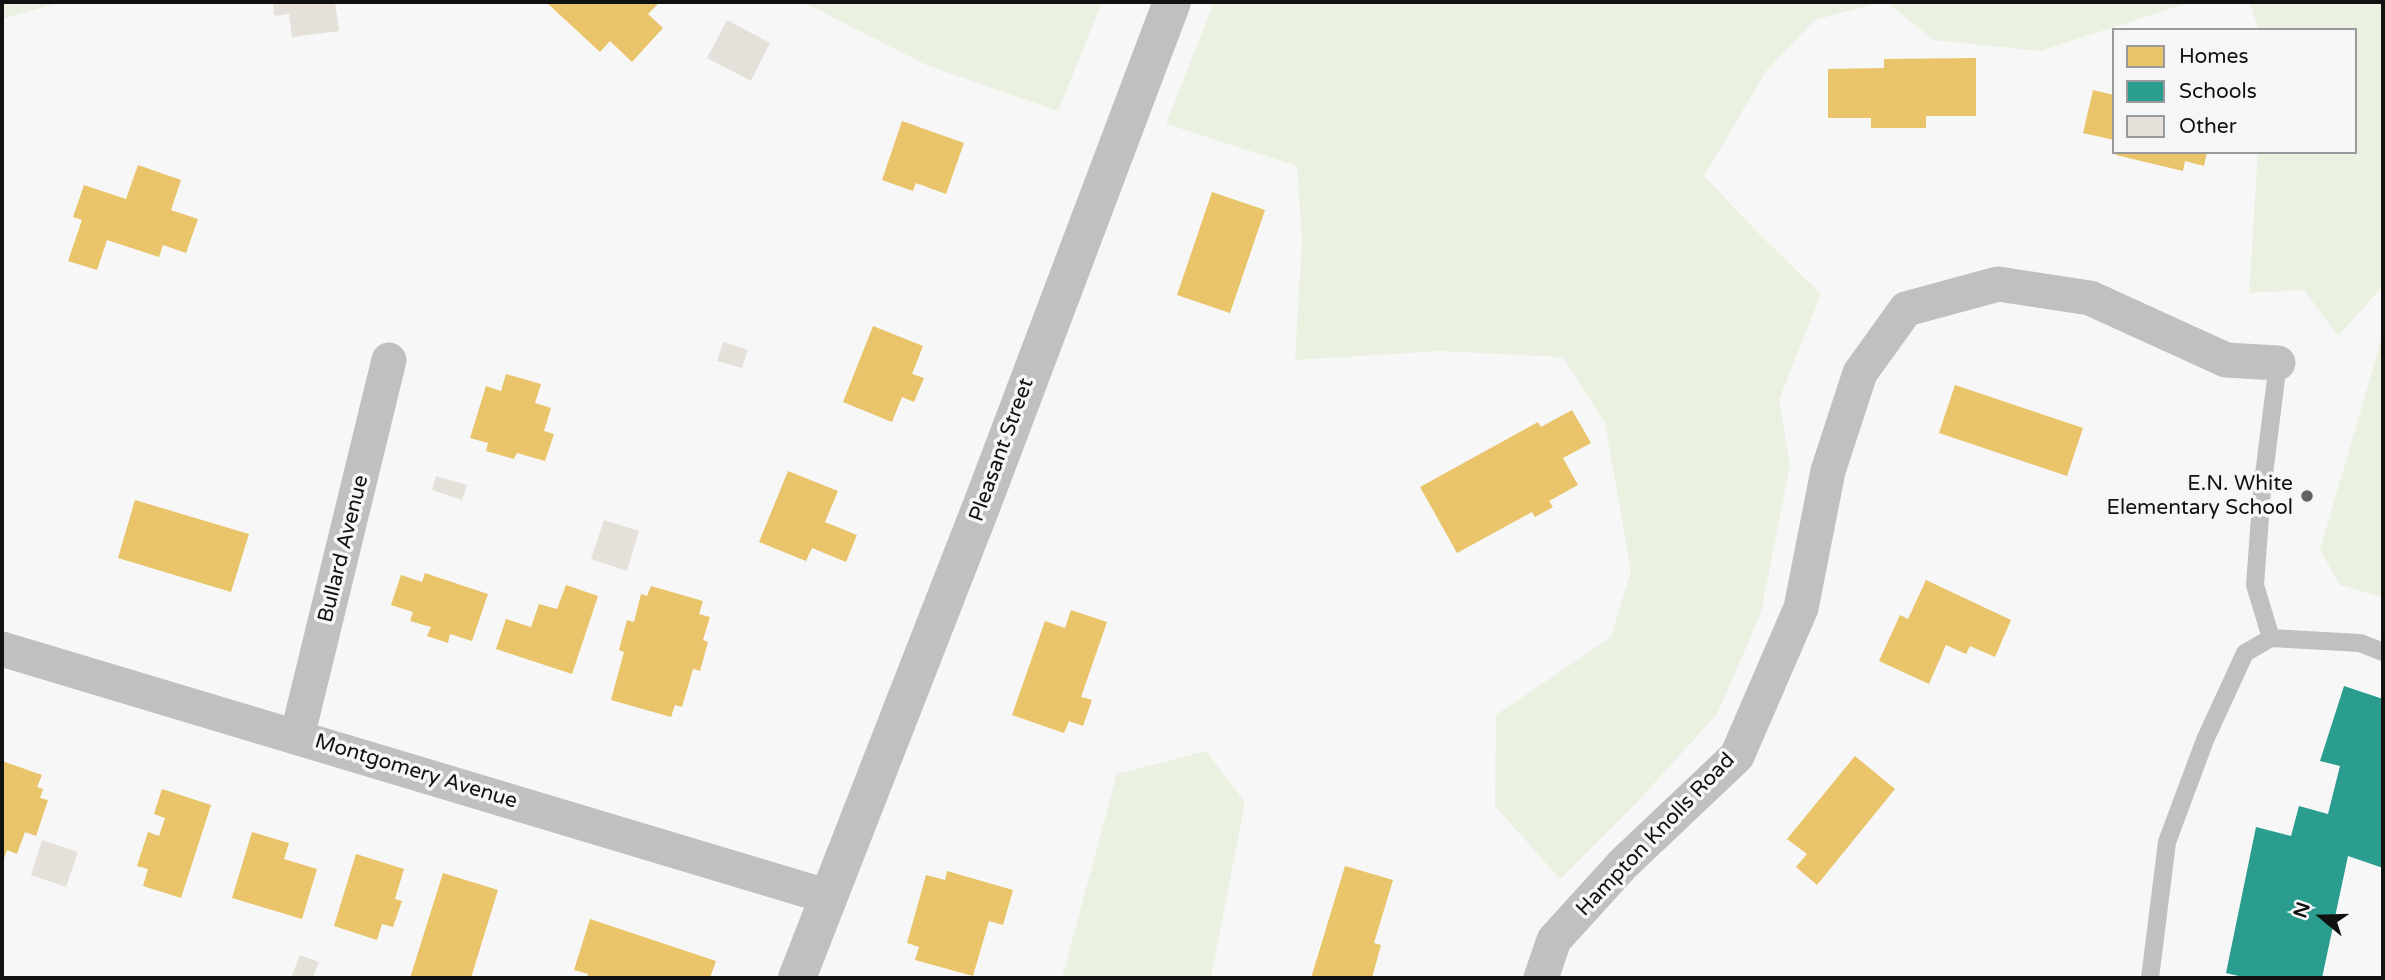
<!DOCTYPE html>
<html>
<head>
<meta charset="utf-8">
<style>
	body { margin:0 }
	#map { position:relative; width:2385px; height:980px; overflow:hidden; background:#f7f7f7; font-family:"Varela Round",sans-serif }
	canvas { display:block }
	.frame { position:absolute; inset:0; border:4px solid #111112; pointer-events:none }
	.legend { position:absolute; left:2112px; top:28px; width:245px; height:126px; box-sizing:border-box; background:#f6f6f8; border:2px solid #9a9a9c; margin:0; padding:9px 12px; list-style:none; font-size:21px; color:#111112 }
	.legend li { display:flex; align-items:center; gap:14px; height:35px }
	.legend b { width:35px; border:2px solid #9a9a9c }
	.north { position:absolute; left:2287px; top:882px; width:70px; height:70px; -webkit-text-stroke:5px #f6f6f8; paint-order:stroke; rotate:289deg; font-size:19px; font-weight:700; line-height:28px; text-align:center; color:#111112 }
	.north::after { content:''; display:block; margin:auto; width:24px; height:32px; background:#111112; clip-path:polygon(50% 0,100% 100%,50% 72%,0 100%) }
</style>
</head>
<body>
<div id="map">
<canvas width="2385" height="980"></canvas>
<div class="frame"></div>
<ul class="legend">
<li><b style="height:19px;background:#e9c46a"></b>Homes</li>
<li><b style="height:19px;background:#2a9d8f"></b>Schools</li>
<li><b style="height:19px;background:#e5e1da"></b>Other</li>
</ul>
<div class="north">N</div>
</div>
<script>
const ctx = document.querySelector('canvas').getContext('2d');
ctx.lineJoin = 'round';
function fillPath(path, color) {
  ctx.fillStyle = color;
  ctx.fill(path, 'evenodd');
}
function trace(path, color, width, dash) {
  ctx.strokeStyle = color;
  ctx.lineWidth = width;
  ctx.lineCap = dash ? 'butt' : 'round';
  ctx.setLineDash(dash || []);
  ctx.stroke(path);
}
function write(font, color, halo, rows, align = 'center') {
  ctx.font = font + ' "Varela Round",sans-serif';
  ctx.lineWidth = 7;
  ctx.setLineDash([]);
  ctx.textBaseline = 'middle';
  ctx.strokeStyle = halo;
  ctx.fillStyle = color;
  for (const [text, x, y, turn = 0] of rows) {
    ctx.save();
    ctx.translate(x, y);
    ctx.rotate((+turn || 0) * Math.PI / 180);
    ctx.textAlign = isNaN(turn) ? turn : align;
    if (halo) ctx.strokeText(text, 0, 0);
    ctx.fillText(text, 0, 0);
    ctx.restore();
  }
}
const green = new Path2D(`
	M2,2H62L2,19Z
	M803,2H1102L1058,111L926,65Z
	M1214,2H1881L1815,20L1766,71L1704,176L1761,236L1821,294L1779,400L1790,466L1761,613L1717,714L1639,800L1560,879L1495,806L1496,715L1611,637L1631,571L1605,423L1563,357L1440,351L1295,360L1302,241L1297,166L1166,124Z
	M1887,2H2191L2040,51L1933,40Z
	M2250,2H2383V286L2338,336L2304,290L2249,293L2258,152H2355V30H2258Z
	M2383,334V597L2340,585L2320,550Z
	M1206,751L1245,802L1211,978H1062L1117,774Z`);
const homes = new Path2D(`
	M546,2H660L648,14L663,28L632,62L610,41L600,52Z
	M1976,58V116H1926V128H1871V118H1828V69L1884,68V59Z
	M2093,90L2114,95V140L2083,133Z
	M902,121L964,143L946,194L916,183L913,191L882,180Z
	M2116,152H2207L2204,166L2185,161L2183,171L2116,155Z
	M138,165L181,180L171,210L198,219L186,253L163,245L159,257L107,240L97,270L68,261L82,220L73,217L84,185L126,199Z
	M1212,192L1265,210L1230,313L1177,295Z
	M873,326L923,346L912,374L924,378L914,402L902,397L892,422L843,402Z
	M506,374L541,384L535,403L551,408L544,431L554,434L545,461L517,453L514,459L486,451L488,443L470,438L486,386L501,391Z
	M1955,385L2083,428L2067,476L1939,433Z
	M1572,410L1591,443L1563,458L1578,485L1549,501L1553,507L1535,517L1532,512L1457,553L1420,487L1538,422L1541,427Z
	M788,471L838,491L825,522L857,535L846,562L812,548L806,561L759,542Z
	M135,500L249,534L231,592L118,558Z
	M425,573L488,594L472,641L450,634L448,643L427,636L431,627L410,621L413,612L391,605L401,575L422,582Z
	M1926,580L2011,620L1995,657L1970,646L1966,654L1946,645L1929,684L1879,661L1900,615L1908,619Z
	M566,585L598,596L572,674L496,649L506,619L531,627L539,604L557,609Z
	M651,586L703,601L699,614L710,617L703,640L708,642L700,671L693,669L682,707L675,705L671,717L611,700L624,652L619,650L627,620L634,622L641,594L647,596Z
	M1071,610L1107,622L1081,697L1092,700L1083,726L1069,721L1064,733L1012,715L1045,621L1065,628Z
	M1855,756L1895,789L1817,885L1796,867L1807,854L1787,839Z
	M2,761L42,775L37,787L43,789L40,798L48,800L36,836L25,832L17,854L7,850L2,864Z
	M162,789L211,805L181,898L143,886L148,869L137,866L148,832L159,836L165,818L154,814Z
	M252,832L289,843L284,859L317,869L302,919L232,898Z
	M356,854L404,869L395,899L402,901L393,927L382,924L377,940L334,926Z
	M1345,866L1393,880L1374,943L1381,945L1372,978H1311Z
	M947,871L1013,890L1003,925L989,921L973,976L915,960L919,947L907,943L926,875L945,880Z
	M443,873L498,890L471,978H410Z
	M590,919L716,961L710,978H587L588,974L574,970Z`);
const schools = new Path2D(`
	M2344,686L2383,699V868L2348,856L2322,978H2247L2226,973L2256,827L2291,836L2299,806L2328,814L2340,766L2320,761Z`);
const building = new Path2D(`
	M273,2H335L339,31L292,37L289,14L274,16Z
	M727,20L770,43L751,81L707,58Z
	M723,342L748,350L742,368L717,361Z
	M436,476L467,485L462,500L432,490Z
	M604,520L639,531L627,571L591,559Z
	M42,840L78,852L66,887L31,875Z
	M300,955L319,962L313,978H291Z`);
const service = new Path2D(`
	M2271,638L2255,585L2262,490L2278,363
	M2150,978L2167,842L2205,740L2245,653L2271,638L2360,643L2383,652`);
const minor = new Path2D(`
	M2,649L829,897
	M297,737L389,360
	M1541,978L1554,940L1623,864L1737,756L1801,608L1828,471L1860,373L1906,309L1998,284L2090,298L2226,360L2278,363`);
const tertiary = new Path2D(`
	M797,978L983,502L1172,2`);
const markers = [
	[2307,496,7,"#626262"]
];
const streetNames = [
	["Pleasant Street",1002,450,-70],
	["Bullard Avenue",344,549,-76],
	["Montgomery Avenue",416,772,17],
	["Hampton Knolls Road",1656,835,-46]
];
const poiNames = [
	["E.N. White",2293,484],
	["Elementary School",2293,508]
];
fillPath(green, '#eaf1e1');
fillPath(homes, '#e9c46a');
fillPath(schools, '#2a9d8f');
fillPath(building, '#e5e1da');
trace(service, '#c0c0bf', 18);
trace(minor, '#c0c0bf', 35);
trace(tertiary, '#c0c0bf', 38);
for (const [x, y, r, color] of markers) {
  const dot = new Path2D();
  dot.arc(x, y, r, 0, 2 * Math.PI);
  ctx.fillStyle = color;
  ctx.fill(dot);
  trace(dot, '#f6f6f8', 2.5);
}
write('21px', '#111112', '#f6f6f8', streetNames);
write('21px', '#111112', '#f6f6f8', poiNames, 'right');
</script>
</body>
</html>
